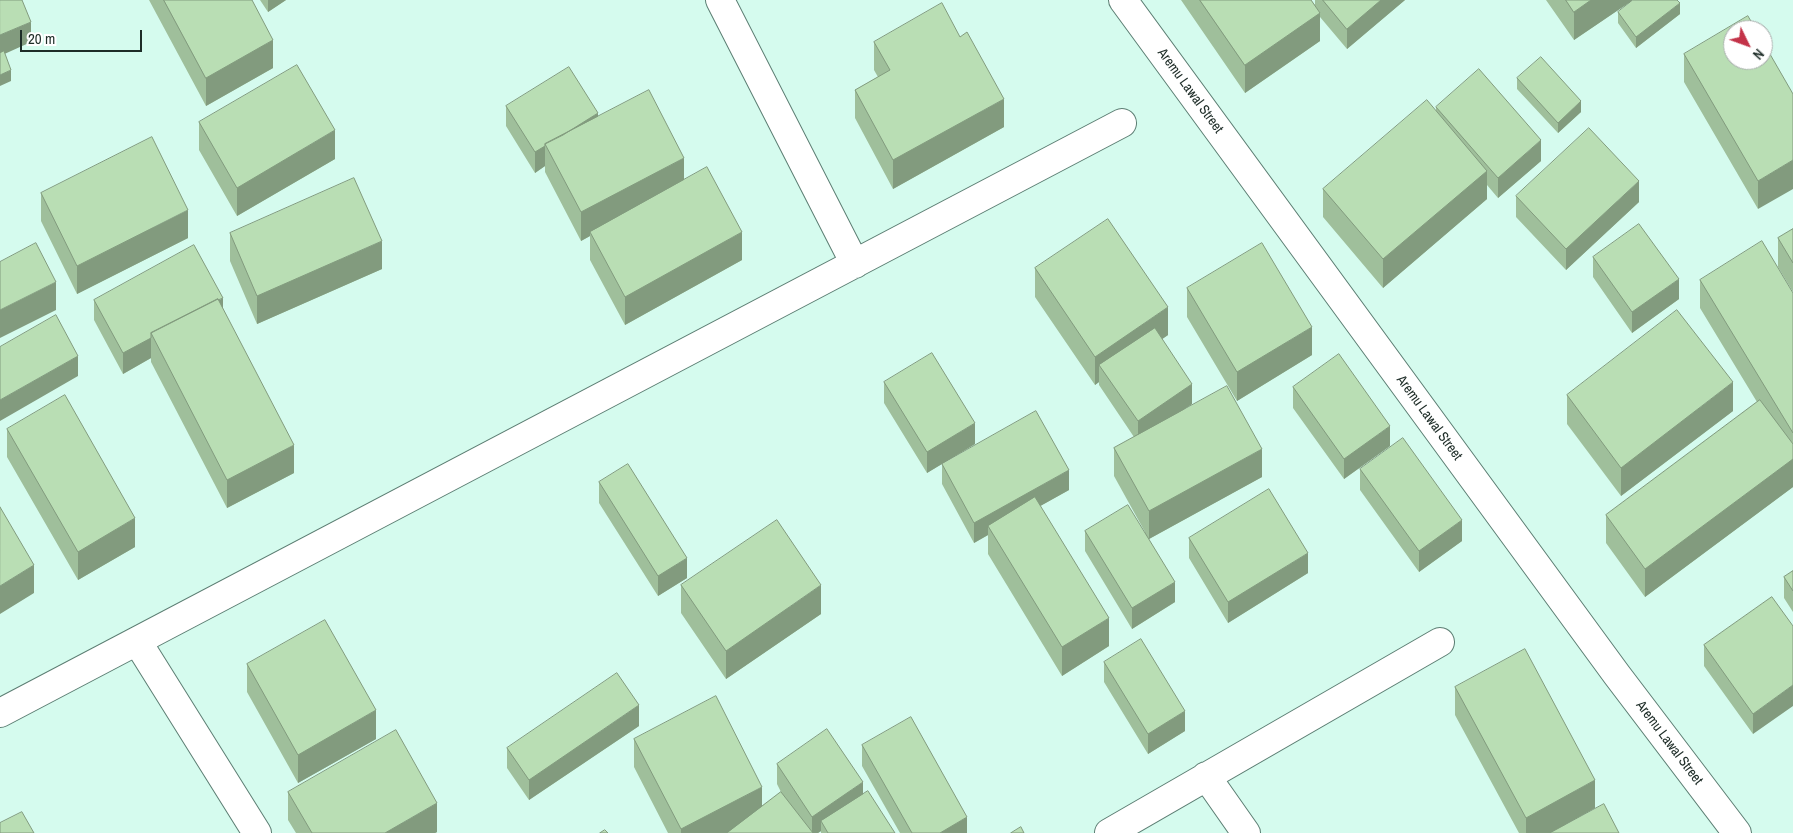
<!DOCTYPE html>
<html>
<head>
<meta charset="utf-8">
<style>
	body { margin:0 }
	#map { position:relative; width:1793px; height:833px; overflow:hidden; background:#d5fbee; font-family:"Archivo Narrow",sans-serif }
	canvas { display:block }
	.north { position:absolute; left:1723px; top:20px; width:50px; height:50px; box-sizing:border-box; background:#fff; border:1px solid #a5aba9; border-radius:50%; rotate:132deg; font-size:14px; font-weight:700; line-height:20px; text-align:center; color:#1d2c27 }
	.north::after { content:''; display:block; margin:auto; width:18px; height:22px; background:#c33349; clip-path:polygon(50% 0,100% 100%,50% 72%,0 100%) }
	.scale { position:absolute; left:20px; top:30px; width:122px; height:22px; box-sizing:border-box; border:2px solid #1d2c27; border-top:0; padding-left:6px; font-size:15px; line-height:18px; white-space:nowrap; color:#1d2c27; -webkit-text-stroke:4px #fff; paint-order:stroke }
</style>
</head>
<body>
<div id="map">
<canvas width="1793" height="833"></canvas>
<div class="north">N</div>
<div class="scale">20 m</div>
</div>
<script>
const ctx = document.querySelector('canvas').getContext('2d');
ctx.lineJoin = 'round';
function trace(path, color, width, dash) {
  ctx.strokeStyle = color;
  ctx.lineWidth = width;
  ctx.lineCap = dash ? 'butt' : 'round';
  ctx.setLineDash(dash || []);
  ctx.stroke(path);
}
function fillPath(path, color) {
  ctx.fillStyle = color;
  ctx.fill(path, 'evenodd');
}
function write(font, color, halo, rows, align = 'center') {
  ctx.font = font + ' "Archivo Narrow",sans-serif';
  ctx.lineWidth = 4;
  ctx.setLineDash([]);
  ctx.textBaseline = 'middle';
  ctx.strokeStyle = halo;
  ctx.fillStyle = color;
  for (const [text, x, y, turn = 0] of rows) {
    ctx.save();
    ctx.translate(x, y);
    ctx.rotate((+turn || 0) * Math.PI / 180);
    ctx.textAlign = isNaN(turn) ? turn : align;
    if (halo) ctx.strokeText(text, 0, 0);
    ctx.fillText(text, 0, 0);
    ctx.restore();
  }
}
const minor = new Path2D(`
	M720,0L855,264
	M1123,0L1617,675L1737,833
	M137,641L257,833
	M0,713L1122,123
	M1206,776L1246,833
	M1109,833L1440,642`);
const wall = new Path2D(`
	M149,0H252L273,68L206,106Z
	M260,0H286L268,12Z
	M1181,0H1311L1315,5V0H1405L1347,49L1320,17V41L1245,93Z
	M1546,0H1633L1574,40Z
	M1618,12L1680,14L1636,48L1618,23Z
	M874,42L1004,127L893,189L855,118V90L878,77L874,70Z
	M1684,54L1763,60L1758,209L1684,82Z
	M1517,78L1581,112L1558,133L1517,89Z
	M506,106L598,117L684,179L742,260L625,325L590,260V236L581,241L545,172V166L535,173L506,126Z
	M1436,107L1541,161L1498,198L1487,185V199L1383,288L1323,217V189L1436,110Z
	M199,122L335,159L237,216L199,150Z
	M41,193L188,238L77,294L41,221Z
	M1516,196L1639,202L1566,270L1516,217Z
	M1793,229V292L1778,267V238Z
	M230,233L382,269L257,324L230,261Z
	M1593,257L1679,299L1632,333L1593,277Z
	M1035,268L1168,335L1162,339L1192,404L1184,409L1262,477L1149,539L1175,602L1132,629L1085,551V531L1145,532L1114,476V448L1134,437L1099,385V382L1095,385L1035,297Z
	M1700,280L1793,293V487L1645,597L1606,543V515L1757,402L1700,308Z
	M1187,288L1312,355L1237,401L1187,317Z
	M94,300L223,309L294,473L227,508L151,362V358L123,374L94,320Z
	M884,382L975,444L927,473L884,403Z
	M1293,387L1390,446L1344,479L1293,408Z
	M1567,395L1733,411L1621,496L1567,424Z
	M7,429L135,547L78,580L7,457Z
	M942,464L1069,490L1040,506L1109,646L1062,676L988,554V535L974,543L942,484Z
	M1360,469L1462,541L1419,572L1360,490Z
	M599,482L687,578L658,596L599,503Z
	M1189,538L1308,573L1228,623L1189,558Z
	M1793,571V612L1784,598V577Z
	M681,585L821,614L726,679L681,613Z
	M1772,597L1753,734L1704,666V645Z
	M1104,662L1185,731L1148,754L1104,682Z
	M247,664L376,739L298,783L247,692Z
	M1455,687L1595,808L1565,825L1619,833H1519L1455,715Z
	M639,726L529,800L507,768V748Z
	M634,739L762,806L781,792L777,784V764L863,795L895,833H821V831L818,833H668L634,767Z
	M862,745L967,833H900L862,766Z
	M288,792L437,832L435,833H296L288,820Z`);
const shadedWall = new Path2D(`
	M268,0H286L268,12Z
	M1381,0H1405L1347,49V29Z
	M1591,0H1633L1574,40V12Z
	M1680,3V14L1636,48V37Z
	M1320,13V41L1245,93V65Z
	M31,22V42L0,56V35Z
	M273,40V68L206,106V78Z
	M11,70V81L0,86V75Z
	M1004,99V127L893,189V160Z
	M1581,101V112L1558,133V123Z
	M598,113V133L546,145Z
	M335,130V159L237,216V188Z
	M1541,140V161L1498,198V178Z
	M545,146V166L535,173V152Z
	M684,158V187L590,232V236L581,241V212Z
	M1793,160V189L1758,209V181Z
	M1487,171V199L1383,288V259Z
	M1639,181V202L1566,270V249Z
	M188,210V238L77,294V266Z
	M742,232V260L625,325V297Z
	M382,241V269L257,324V296Z
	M1679,279V299L1632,333V312Z
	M56,282V310L0,338V310Z
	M223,298V318L153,337Z
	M1168,307V335L1108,377L1099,365V382L1095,385V357Z
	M1312,327V355L1237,401V372Z
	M151,338V358L123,374V353Z
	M78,356V376L0,421V400Z
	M1733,382V411L1621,496V468Z
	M1192,384V404L1138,441V421Z
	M975,423V444L927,473V452Z
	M1390,426V446L1344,479V459Z
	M294,445V473L227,508V480Z
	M1262,449V477L1149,539V511Z
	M1793,459V487L1645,597V569Z
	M1069,470V490L992,533L988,526V535L974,543V523Z
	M135,518V547L78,580V552Z
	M1462,520V541L1419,572V551Z
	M1308,553V573L1228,623V602Z
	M687,558V578L658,596V576Z
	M34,565V593L0,614V586Z
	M1175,582V602L1132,629V608Z
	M821,585V614L726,679V651Z
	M1109,618V646L1062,676V647Z
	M1793,685V706L1753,734V714Z
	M639,705V726L529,800V780Z
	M376,710V739L298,783V755Z
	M1185,711V731L1148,754V734Z
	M1595,780V808L1550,833H1526V818Z
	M863,782V803L821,821V831L818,833H812V817Z
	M762,787V815L727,833H681V829Z
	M437,803V832L435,833H385Z
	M967,817V833H940Z`);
const building = new Path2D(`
	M0,0H22L31,22L0,35Z
	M164,0H252L273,40L206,78Z
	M1200,0H1311L1320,13L1245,65Z
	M1323,0H1381L1347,29Z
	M1566,0H1591L1574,12Z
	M1633,0H1677L1680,3L1636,37L1618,12Z
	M942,3L960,37L967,32L1004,99L893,160L855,90L890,70L874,42Z
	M1748,16L1756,30H1733V60H1763V42L1793,94V160L1758,181L1684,54Z
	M4,51L11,70L0,75V53Z
	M1541,57L1581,101L1558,123L1517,78Z
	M297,65L335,130L237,188L199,122Z
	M569,67L598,113L563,135L545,144V146L535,152L506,106Z
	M1479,69L1541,140L1498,178L1436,107Z
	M649,90L684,158L581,212L545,144Z
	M1427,100L1487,171L1383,259L1323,189Z
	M1589,128L1639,181L1566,249L1516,196Z
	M152,137L188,210L77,266L41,193Z
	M707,167L742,232L625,297L590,232Z
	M354,178L382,241L257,296L230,233Z
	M1108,219L1168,307L1095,357L1035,268Z
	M1639,224L1679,279L1632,312L1593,257Z
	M1793,229V263L1778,238Z
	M1762,241L1793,293V433L1700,280Z
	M36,243L56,282L0,310V262Z
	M1262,243L1312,327L1237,372L1187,288Z
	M194,245L223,298L218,300V299L151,333V338L123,353L94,300Z
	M218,299L294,445L227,480L151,333Z
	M1677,310L1733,382L1621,468L1567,395Z
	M56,315L78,356L0,400V347Z
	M1155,328L1192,384L1138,421L1099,365Z
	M932,353L975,423L927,452L884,382Z
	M1339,354L1390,426L1344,459L1293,387Z
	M1227,386L1262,449L1149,511L1114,448Z
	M65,395L135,518L78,552L7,429Z
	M1760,400L1793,444V459L1645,569L1606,515Z
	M1036,411L1069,470L974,523L942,464Z
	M1403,438L1462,520L1419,551L1360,469Z
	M628,464L687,558L658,576L599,482Z
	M1269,489L1308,553L1228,602L1189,538Z
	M1035,497L1109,618L1062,647L988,526Z
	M1128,505L1175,582L1132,608L1085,531Z
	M0,507L34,565L0,586Z
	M777,520L821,585L726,651L681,585Z
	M1793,571V591L1784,577Z
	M1772,597L1793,626V685L1753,714L1704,645Z
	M325,620L376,710L298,755L247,664Z
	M1141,639L1185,711L1148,734L1104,662Z
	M1525,649L1595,780L1526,818L1455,687Z
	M617,673L639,705L529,780L507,748Z
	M716,696L762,787L681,829L634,739Z
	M911,717L967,817L940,833H912L862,745Z
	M827,729L863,782L812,817L777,764Z
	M396,730L437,803L385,833H312L288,792Z
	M868,791L895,833H828L821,821Z
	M781,792L813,833H727Z
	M1604,804L1619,833H1550Z
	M22,812L34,833H0V823Z
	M1021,827L1024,833H1011Z
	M605,830L608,833H600Z`);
const streetNames = [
	["Aremu Lawal Street",1190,91,54],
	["Aremu Lawal Street",1429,418,54],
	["Aremu Lawal Street",1669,743,53]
];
trace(minor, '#5c7e73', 30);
trace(minor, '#fff', 28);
fillPath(wall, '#9fbf9b');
fillPath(shadedWall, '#829b7e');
fillPath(building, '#b9deb4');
trace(building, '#829b7e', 1);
write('14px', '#1d2c27', '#fff', streetNames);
</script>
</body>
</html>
